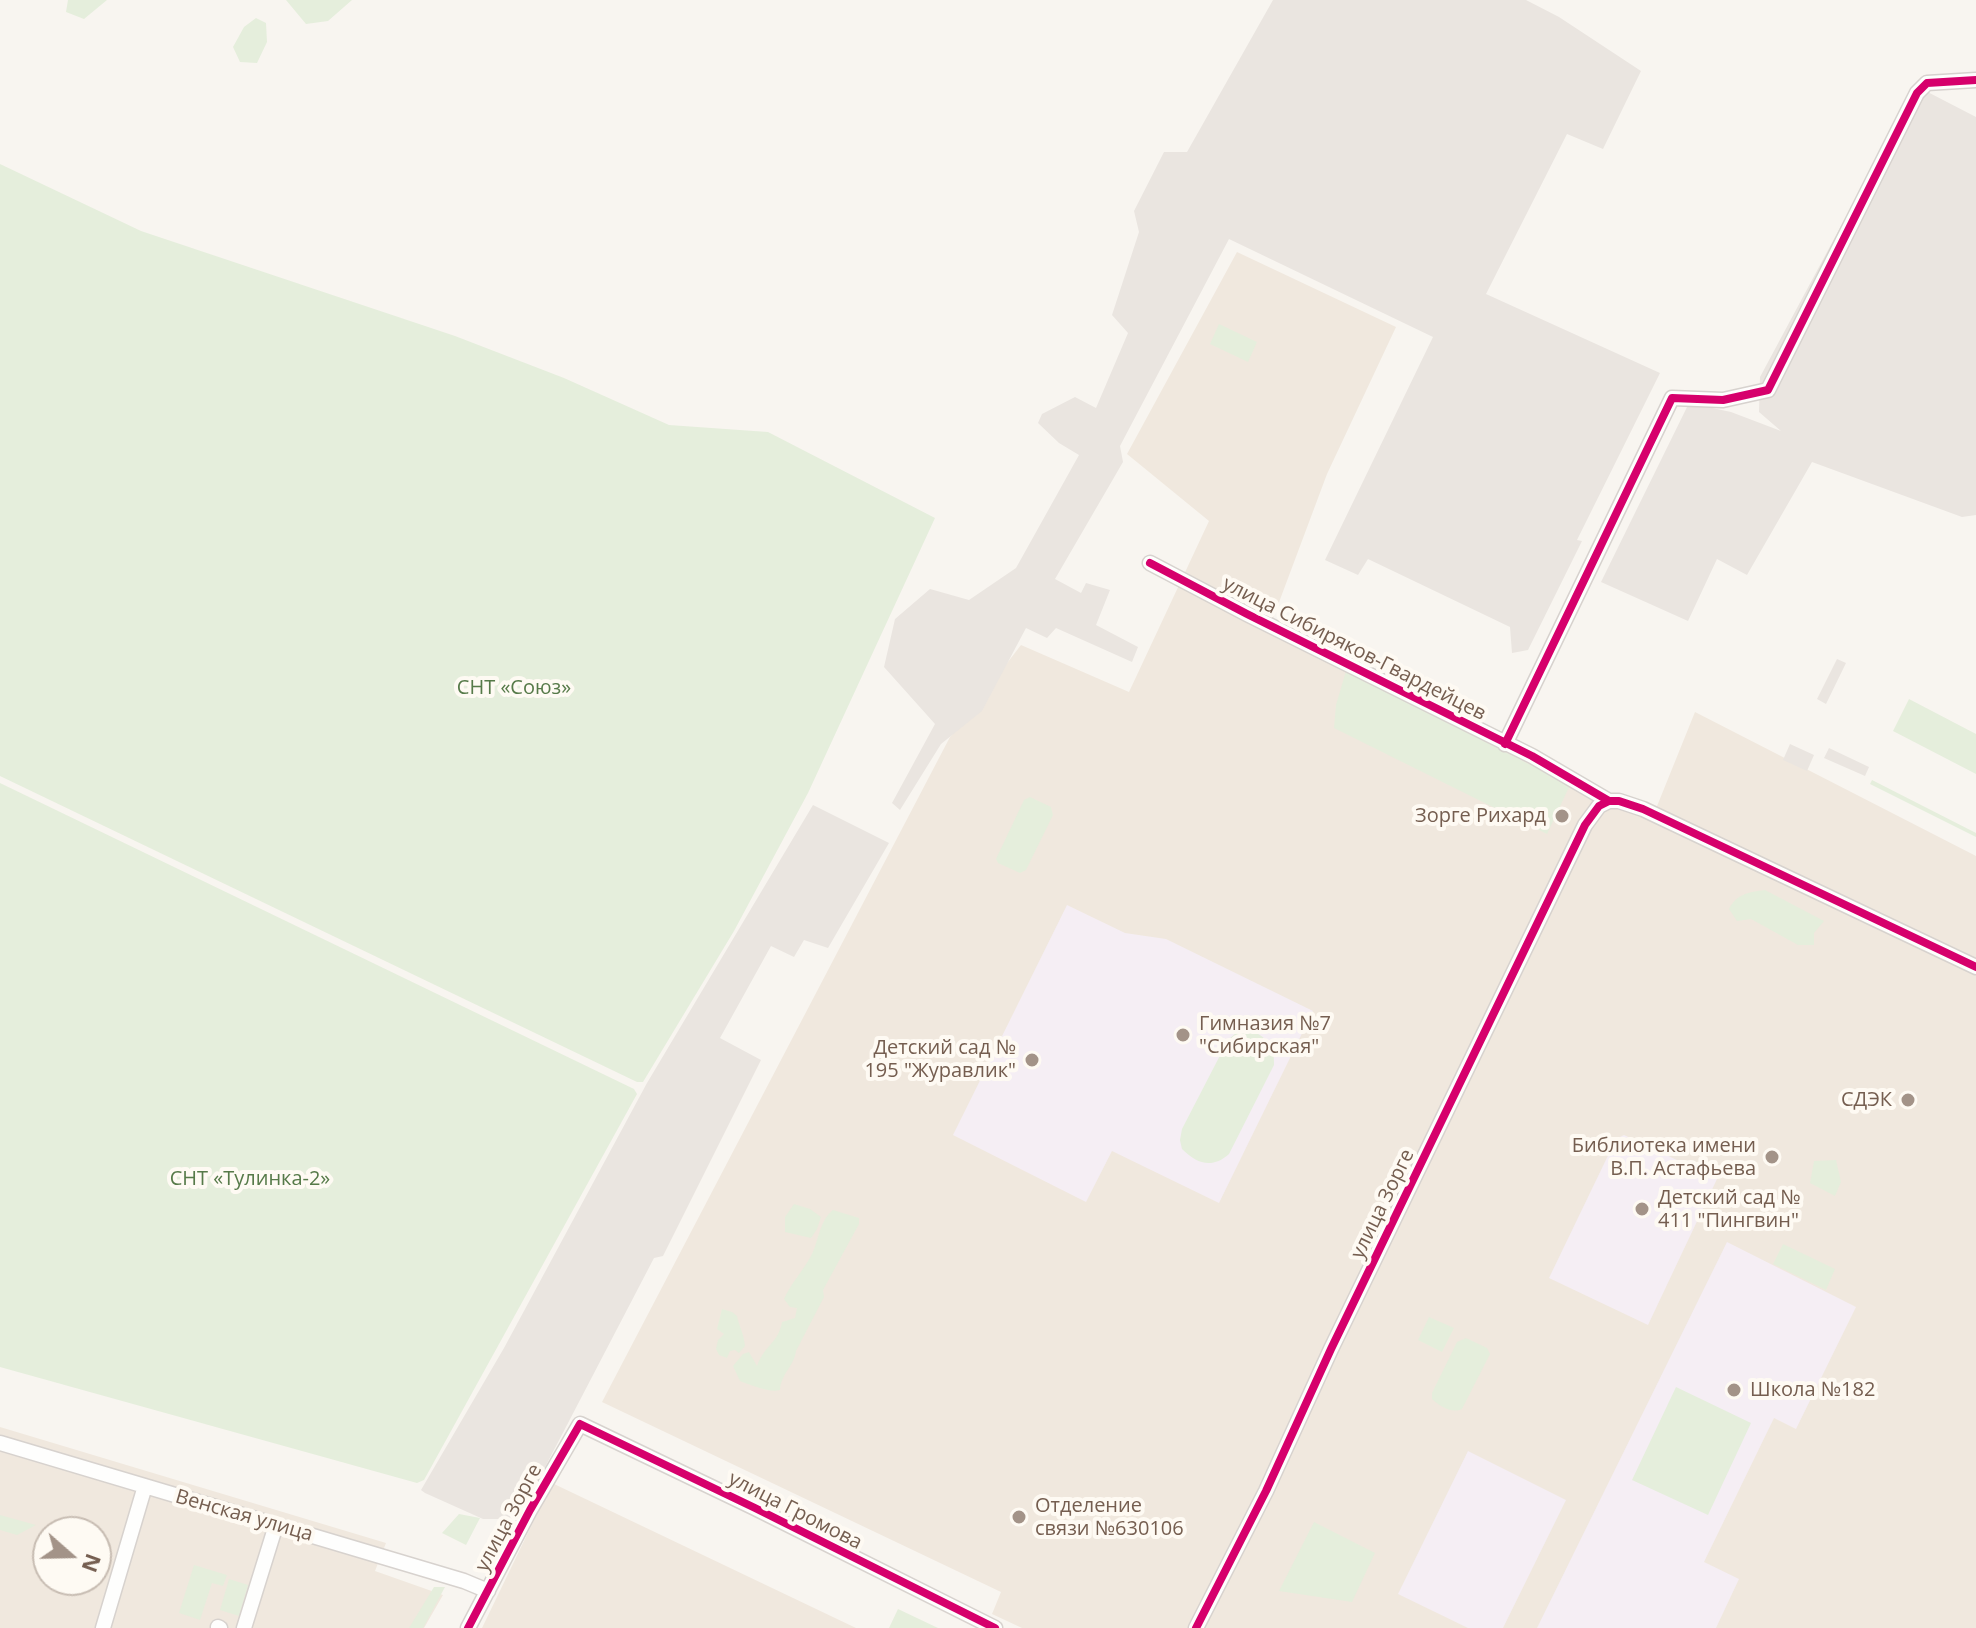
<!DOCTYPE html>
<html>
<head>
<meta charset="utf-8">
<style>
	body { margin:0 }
	#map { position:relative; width:1976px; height:1628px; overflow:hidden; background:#f8f5f0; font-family:"Open Sans",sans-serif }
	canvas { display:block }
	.north { position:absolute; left:32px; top:1516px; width:80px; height:80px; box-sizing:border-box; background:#fefaf3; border:2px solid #c7bcb2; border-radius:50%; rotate:110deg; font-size:22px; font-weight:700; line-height:32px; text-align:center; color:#755e50 }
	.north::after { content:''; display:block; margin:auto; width:28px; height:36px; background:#a39388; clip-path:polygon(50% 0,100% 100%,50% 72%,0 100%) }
</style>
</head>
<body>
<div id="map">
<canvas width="1976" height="1628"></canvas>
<div class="north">N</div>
</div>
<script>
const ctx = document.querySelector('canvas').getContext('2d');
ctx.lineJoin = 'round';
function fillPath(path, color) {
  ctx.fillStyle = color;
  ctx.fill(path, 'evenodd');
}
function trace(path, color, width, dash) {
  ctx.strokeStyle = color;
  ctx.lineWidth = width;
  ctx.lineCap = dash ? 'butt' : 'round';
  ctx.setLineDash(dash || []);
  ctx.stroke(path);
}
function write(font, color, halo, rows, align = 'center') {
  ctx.font = font + ' "Open Sans",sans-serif';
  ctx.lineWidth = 8;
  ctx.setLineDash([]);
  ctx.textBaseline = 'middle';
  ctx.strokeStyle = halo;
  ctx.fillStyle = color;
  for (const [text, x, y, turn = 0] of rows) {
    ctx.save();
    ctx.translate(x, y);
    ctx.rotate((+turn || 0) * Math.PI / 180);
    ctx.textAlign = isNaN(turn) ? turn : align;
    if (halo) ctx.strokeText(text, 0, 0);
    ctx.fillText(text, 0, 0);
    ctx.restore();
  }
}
const residential = new Path2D(`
	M1237,252L1396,327L1327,474L1269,629L1651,821L1695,712L1976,856V1628H1022L992,1614L1001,1592L602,1402L950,737L1021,645L1129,692L1209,521L1127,454Z
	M0,1427L386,1543L375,1571L443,1595L424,1628H0ZM48,1532H96V1580H48Z
	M552,1483L856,1628H482Z`);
const industrial = new Path2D(`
	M1273,0H1526L1559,17L1641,71L1603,149L1567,134L1486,294L1660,373L1577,540L1582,541L1528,650L1512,653L1510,627L1368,559L1358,575L1325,560L1433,337L1229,239L1120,446L1123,462L1055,579L1081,593L1086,583L1110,590L1096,625L1138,647L1132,662L1056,628L1047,638L1026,628L982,711L941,744L900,810L892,803L935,724L884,667L895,619L930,589L969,600L1016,568L1079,455L1059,443L1038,423L1042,414L1075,397L1096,408L1128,333L1112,315L1139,232L1134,211L1164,152H1187Z
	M1916,86L1976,117V515L1962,517L1812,462L1747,575L1717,559L1688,621L1601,582L1689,403L1731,412L1781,431L1759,412L1760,377Z
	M1837,659L1846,663L1826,704L1817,699Z
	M1790,744L1814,755L1807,771L1783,760Z
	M1829,748L1869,767L1865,776L1824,758Z
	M813,805L889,843L828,948L804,940L794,957L771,946L720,1038L761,1060L663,1256L654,1258L518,1519H483L425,1493L421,1490L504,1348L647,1083Z`);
const education = new Path2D(`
	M1067,905L1125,933L1166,939L1313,1011L1219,1203L1112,1151L1086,1202L953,1135Z
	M1624,1135L1717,1179L1648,1325L1549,1278L1616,1139Z
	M1727,1242L1856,1307L1796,1429L1774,1418L1704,1562L1739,1579L1716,1628H1537Z
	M1468,1451L1566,1500L1503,1628H1468L1398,1594Z`);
const green = new Path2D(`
	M68,0H107L84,19L66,12Z
	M286,0H352L328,21L306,24Z
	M256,18L266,23L267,42L257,63L240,62L233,47L244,27Z
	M0,164L141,231L455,336L564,378L669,425L768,432L935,518L808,793L734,931L643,1082H637L0,776Z
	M1219,324L1257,342L1248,362L1210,344Z
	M1346,671L1570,785L1547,834L1334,728L1336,705Z
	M1909,699L1976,734V774L1893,731Z
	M1872,780L1976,833V837L1870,784Z
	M0,783L634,1089L637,1094L424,1480L417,1483L0,1367Z
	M1030,797L1051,807L1053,815L1026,870L1020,873L998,863L996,859L1024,800Z
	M1765,890L1824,921L1814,933V945H1798L1751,919L1737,921L1729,909C1737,894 1748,892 1765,890Z
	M1249,1030C1267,1037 1275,1045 1274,1065L1229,1154C1212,1169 1197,1164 1182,1149L1180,1140L1182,1129L1228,1040L1237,1032Z
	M1836,1160L1841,1182L1835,1196L1810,1183L1814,1161Z
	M794,1204L810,1209L821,1217L817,1229L811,1238L785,1232V1217Z
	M833,1210L859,1218V1224L823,1290L824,1297L796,1351C794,1366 781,1374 780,1390C769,1393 751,1385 740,1381L733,1366L743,1354L749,1352L757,1366C765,1344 778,1344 782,1322L795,1318L797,1308L790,1307L784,1299C791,1283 803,1271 811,1256C819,1241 819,1221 833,1210Z
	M1783,1244L1835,1269L1826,1290L1773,1264Z
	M722,1309L732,1312L737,1316C739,1326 744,1334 745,1346L739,1353L735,1350L730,1351L727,1358L719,1355L716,1349L718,1340L724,1334L717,1329Z
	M1429,1317L1454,1328L1442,1352L1418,1340Z
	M1466,1338L1487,1348L1490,1354L1462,1409C1452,1414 1439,1406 1432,1399V1393L1457,1342Z
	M1676,1387L1751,1423L1708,1515L1632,1480Z
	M459,1514L480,1518L466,1545L442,1533Z
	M0,1515L36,1525L17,1535L0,1530Z
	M1314,1522L1375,1553L1352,1602L1279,1591Z
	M194,1565L227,1575L223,1586L212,1583L200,1620L179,1613Z
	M229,1579L248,1585L239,1616L220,1610Z
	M434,1587H445L423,1628H409Z
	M898,1609L938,1628H889Z`);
const minor = new Path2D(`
	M1150,563L1247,614L1532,756L1609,801H1619L1643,809L1976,967
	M1505,744L1672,398L1723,400L1768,390L1917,93L1927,83L1976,80
	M0,1443L464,1581L488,1591
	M218,1627L220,1628
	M103,1628L145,1486
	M244,1628L276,1525
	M468,1628L530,1510L580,1424L755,1508L995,1628
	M1196,1628L1266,1491L1331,1349L1585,825L1599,806L1609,801`);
const cycleway = new Path2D(`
	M1150,563L1247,614L1532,756L1609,801H1619L1643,809L1976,967
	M1505,744L1672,398L1723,400L1768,390L1917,93L1927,83L1976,80
	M468,1628L530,1510L580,1424L755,1508L995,1628
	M1196,1628L1266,1491L1331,1349L1585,825L1599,806L1609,801`);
const markers = [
	[1562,816,8,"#a39388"],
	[1183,1035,8,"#a39388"],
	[1032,1060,8,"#a39388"],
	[1908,1100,8,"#a39388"],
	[1772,1157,8,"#a39388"],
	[1642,1209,8,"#a39388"],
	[1734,1390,8,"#a39388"],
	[1019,1517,8,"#a39388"]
];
const streetNames = [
	["улица Сибиряков-Гвардейцев",1354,649,27],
	["улица Зорге",1383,1204,-64],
	["улица Громова",795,1511,27],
	["Венская улица",244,1516,16],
	["улица Зорге",509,1518,-62]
];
const parkNames = [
	["СНТ «Союз»",514,688],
	["СНТ «Тулинка-2»",250,1179]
];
const poiNames = [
	["Зорге Рихард",1546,816],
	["Гимназия №7",1199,1024,"left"],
	["\"Сибирская\"",1199,1047,"left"],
	["Детский сад №",1016,1048],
	["195 \"Журавлик\"",1016,1071],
	["СДЭК",1892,1100],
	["Библиотека имени",1756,1146],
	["В.П. Астафьева",1756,1169],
	["Детский сад №",1658,1198,"left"],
	["411 \"Пингвин\"",1658,1221,"left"],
	["Школа №182",1750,1390,"left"],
	["Отделение",1035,1506,"left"],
	["связи №630106",1035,1529,"left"]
];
fillPath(residential, '#f0e8de');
fillPath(industrial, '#eae5e0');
fillPath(education, '#f5eef4');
fillPath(green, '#e5eedc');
trace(minor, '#d7d2ce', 17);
trace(minor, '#fefefd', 14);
trace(cycleway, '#d6006c', 8);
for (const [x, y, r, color] of markers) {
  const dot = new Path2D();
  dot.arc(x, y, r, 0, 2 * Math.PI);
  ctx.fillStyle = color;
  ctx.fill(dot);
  trace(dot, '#fefaf3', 3);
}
write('20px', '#755e50', '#fefaf3', streetNames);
write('20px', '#567a49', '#fefaf3', parkNames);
write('20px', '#755e50', '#fefaf3', poiNames, 'right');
</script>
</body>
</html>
